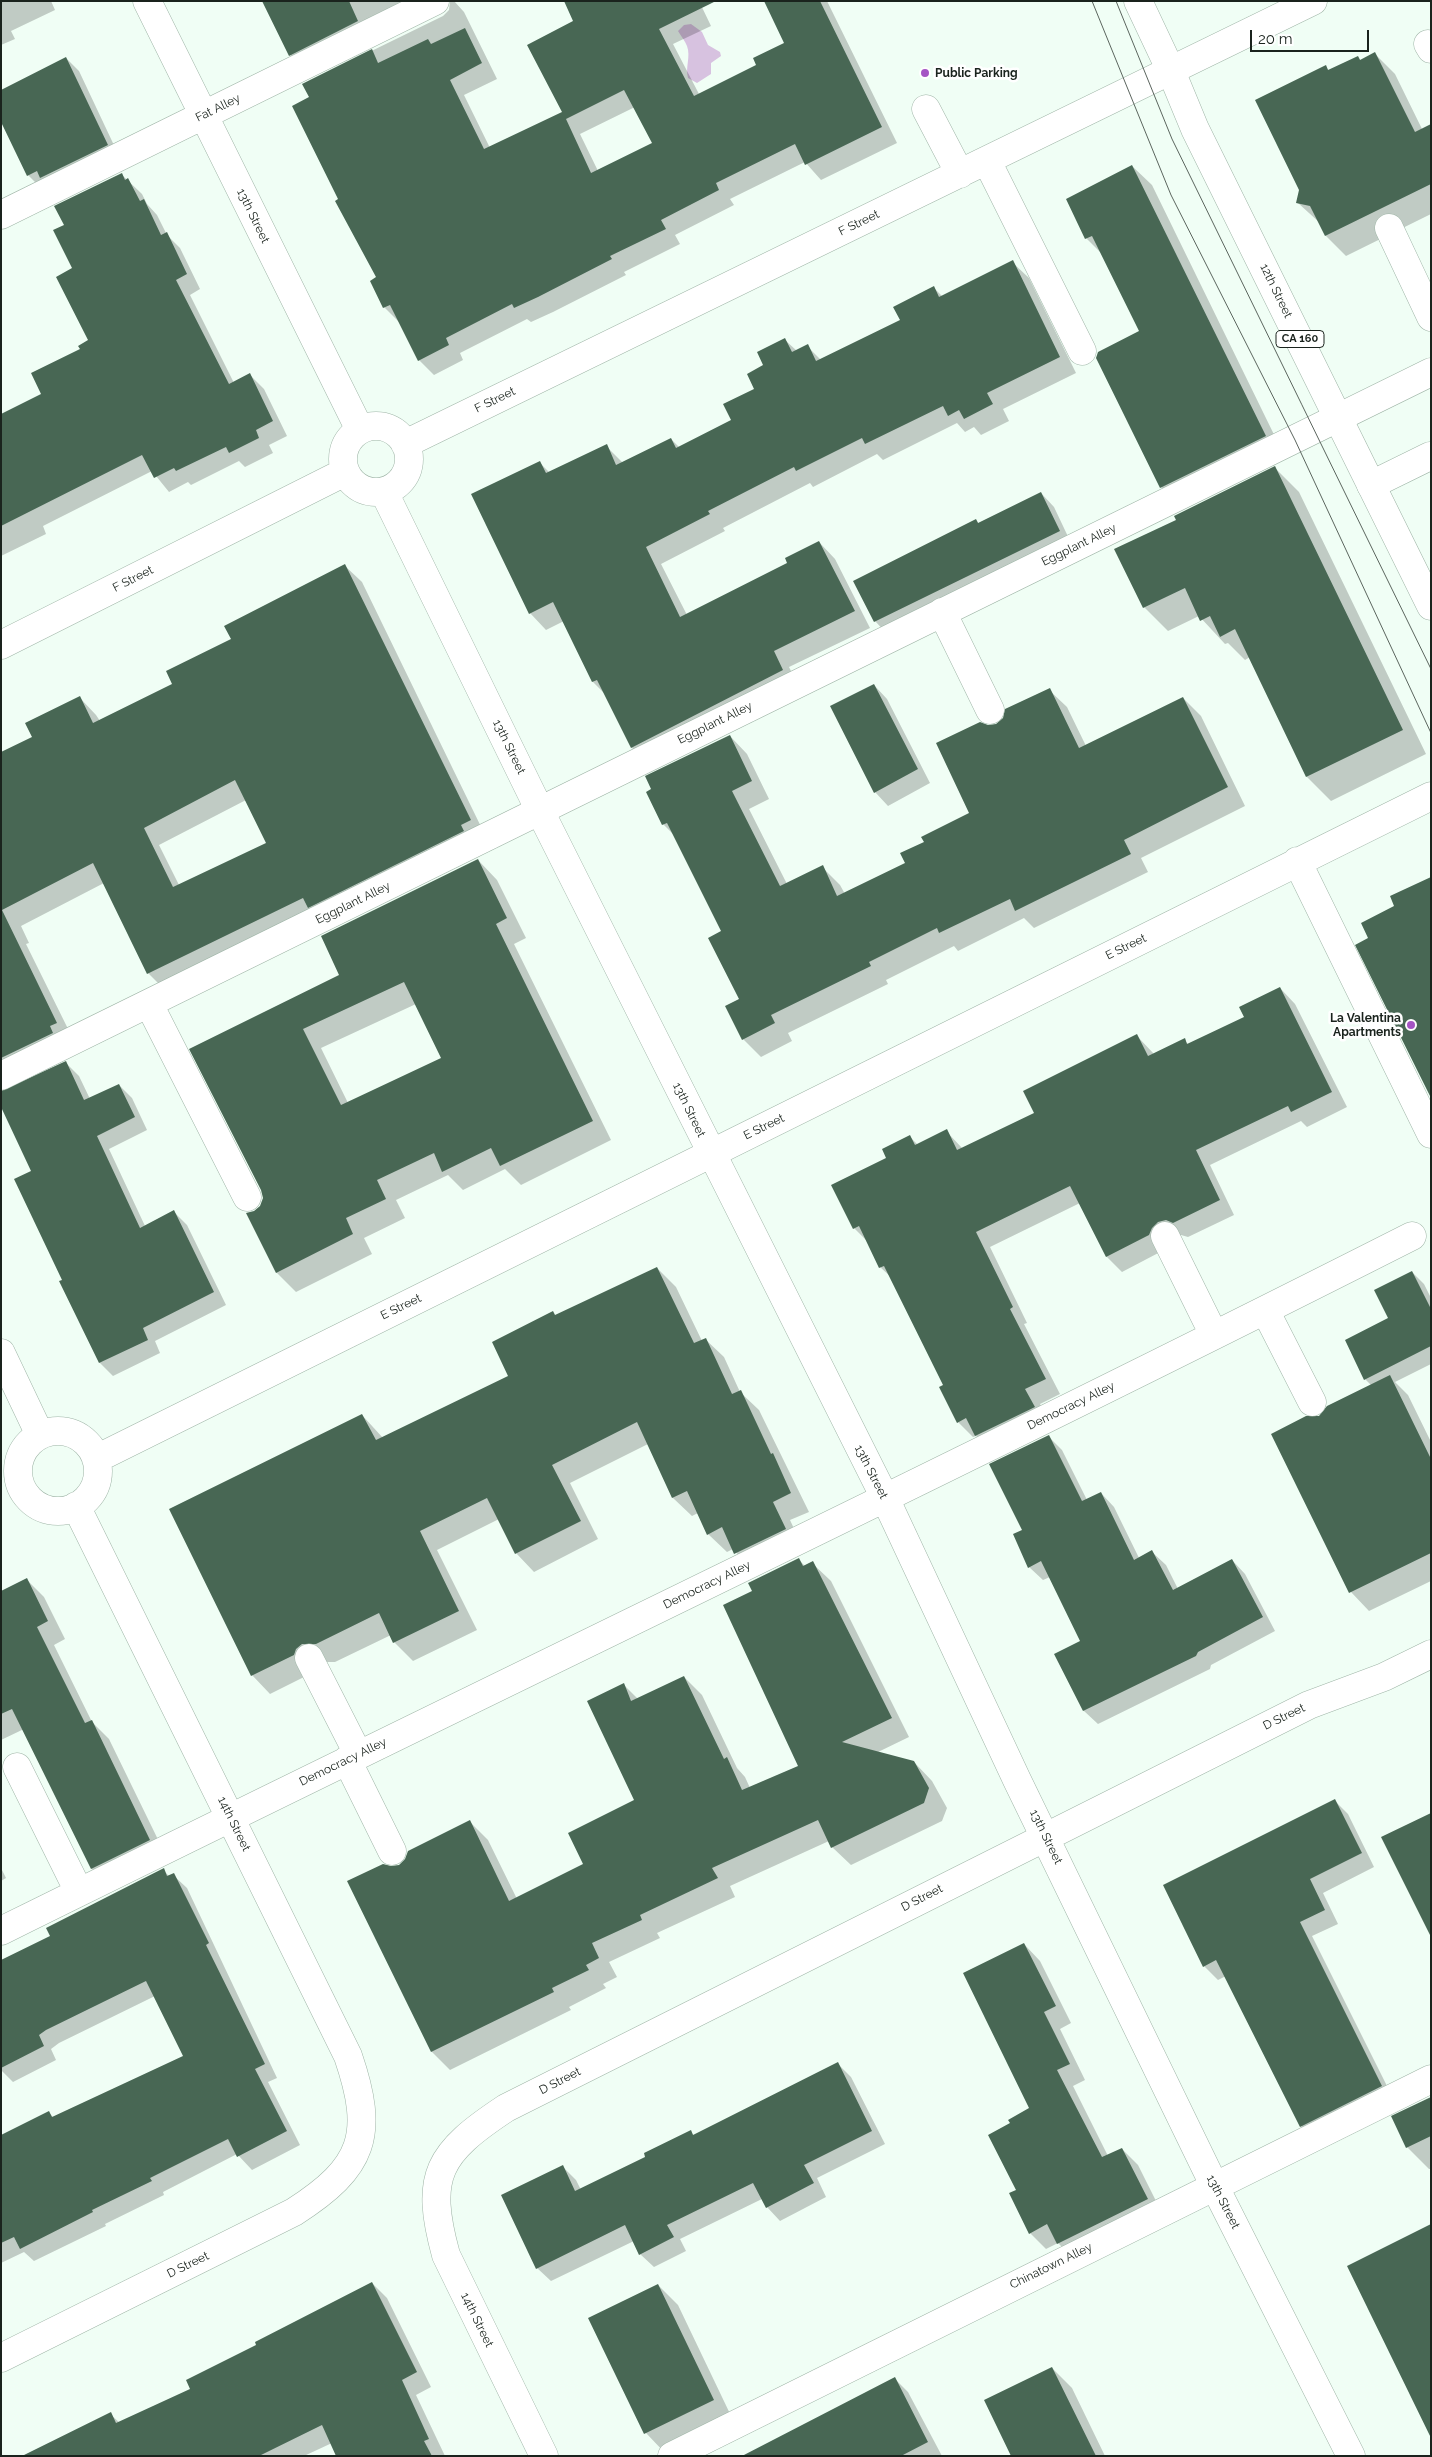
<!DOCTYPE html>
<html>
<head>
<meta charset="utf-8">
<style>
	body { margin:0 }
	#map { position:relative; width:1432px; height:2457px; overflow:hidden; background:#f0fef5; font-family:Raleway,sans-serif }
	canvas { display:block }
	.frame { position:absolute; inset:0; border:2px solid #1a231d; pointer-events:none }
	.scale { position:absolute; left:1250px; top:30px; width:119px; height:22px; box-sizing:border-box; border:2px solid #1a231d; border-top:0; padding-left:6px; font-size:15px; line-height:18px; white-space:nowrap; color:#1a231d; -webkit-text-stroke:4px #fff; paint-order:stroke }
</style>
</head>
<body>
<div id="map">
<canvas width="1432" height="2457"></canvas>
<div class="frame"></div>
<div class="scale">20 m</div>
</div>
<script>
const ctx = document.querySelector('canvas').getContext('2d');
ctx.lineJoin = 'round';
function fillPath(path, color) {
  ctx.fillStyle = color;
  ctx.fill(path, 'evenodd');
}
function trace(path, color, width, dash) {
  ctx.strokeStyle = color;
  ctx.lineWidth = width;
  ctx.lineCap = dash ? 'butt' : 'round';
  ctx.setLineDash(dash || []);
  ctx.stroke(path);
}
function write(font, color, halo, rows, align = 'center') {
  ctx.font = font + ' Raleway,sans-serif';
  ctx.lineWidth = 5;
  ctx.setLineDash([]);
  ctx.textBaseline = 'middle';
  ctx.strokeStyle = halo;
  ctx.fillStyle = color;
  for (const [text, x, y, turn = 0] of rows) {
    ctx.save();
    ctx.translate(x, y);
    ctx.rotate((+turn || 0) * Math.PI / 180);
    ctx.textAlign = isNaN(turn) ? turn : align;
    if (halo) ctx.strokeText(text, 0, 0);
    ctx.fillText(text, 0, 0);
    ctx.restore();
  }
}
const water = new Path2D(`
	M691,24L702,32L708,45L720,52L721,56L711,63V74L697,83L688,78C685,67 691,57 687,46C685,41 681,36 678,31L684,25Z`);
const shadow = new Path2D(`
	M1,1H51L55,10L11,31L15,39L1,45Z
	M283,1H442L304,69L290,55Z
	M450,1H454L464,12L497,79L464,95L490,148L564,113L528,46L699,1L711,26L673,44L699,94L757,66L786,44L766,1H827L897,143L821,180L805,162L730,199L734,205L675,235L680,244L624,272L626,275L553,312L531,322L527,319L460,353L463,360L434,375L419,360L400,323L384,307L378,278L340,200L311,98L304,84L443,16L449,10ZM635,107L654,144L598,171L580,134Z
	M1375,54L1395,74L1422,129L1431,135V214L1346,256L1326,236L1320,223L1298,203L1325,67L1330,71L1358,57L1361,61Z
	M66,58L79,71L120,158L41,188L28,175Z
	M1132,166L1152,185L1284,455L1181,506L1161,487L1140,331L1102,254L1086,238Z
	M121,174L142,194L147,204L157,215L167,235L180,248L200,289L190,295L234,383L250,375L264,389L287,436L269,445L273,453L245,467L239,461L191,485L188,482L169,492L152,471L43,526L46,534L1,556V417L43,395L89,341L66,226Z
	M1012,262L1029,278L1076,373L1003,409L1009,421L981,435L974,427L965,432L957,423L883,460L877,454L813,487L810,483L723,528L725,531L661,564L687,615L789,564L819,542L835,559L870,628L789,667L799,687L648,764L632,748L604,693L593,682L564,621L546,630L530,613L539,462L550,473L606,446L623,463L671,439L680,448L733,421L756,389L765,366L785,340L797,351L807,346L821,360L901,321L933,287L943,297Z
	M1275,468L1299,492L1426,754L1331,801L1307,777L1250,657L1245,660L1228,643L1225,644L1199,616L1168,631L1144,607L1178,520Z
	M1041,493L1054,507L1072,545L888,635L875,621L976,520L979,524Z
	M345,566L362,582L486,837L164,989L148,973L104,883L21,926L29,943L26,944L73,1039L5,1084L2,1090L1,754L34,737L80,698L96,715L100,721L174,685L232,640ZM246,800L268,843L179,885L159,845Z
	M874,685L887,699L930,783L888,806L875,792Z
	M1049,690L1067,707L1086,746L1183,698L1201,716L1245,806L1141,858L1148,872L1034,928L1024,918L958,951L954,946L886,980L888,984L788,1033L792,1041L761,1057L743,1039L740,1000L722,932L675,836L663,824L730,736L747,754L769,799L749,809L787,884L822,867L840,885L845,894L907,864L926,842L971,814L988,727L997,725Z
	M478,860L497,880L526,938L514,944L611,1140L521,1185L505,1169L463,1190L448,1175L396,1200L405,1218L364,1238L372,1254L296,1292L277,1273L248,1213L254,1212L261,1207L264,1198L262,1189L191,1049L340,976ZM416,1004L443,1059L348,1103L321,1048Z
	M1280,988L1295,1004L1347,1107L1307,1127L1301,1121L1210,1165L1234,1215L1188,1237L1181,1235L1173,1237L1164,1250L1122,1272L1107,1257L1080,1203L990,1247L1027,1323L1024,1324L1060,1394L1040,1404L1049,1422L991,1451L976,1436L973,1437L958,1422L944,1386L892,1278L880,1267L868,1242L854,1228L888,1159L910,1137L918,1145L946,1131L963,1149L1036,1114L1137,1036L1154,1054L1184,1040L1189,1045L1245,1018Z
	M66,1063L79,1076L90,1099L119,1085L132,1098L147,1130L109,1149L145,1226L174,1212L187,1225L226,1305L155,1341L160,1353L113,1376L100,1363L61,1282L64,1280L33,1171Z
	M657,1268L676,1287L702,1341L705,1339L724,1357L740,1392L759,1410L809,1512L790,1520L803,1548L754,1572L733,1549L727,1552L708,1534L698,1513L692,1516L673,1498L648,1444L570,1483L598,1539L534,1572L516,1553L499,1519L437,1550L477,1630L413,1661L394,1642L391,1635L335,1662H321L312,1673L270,1694L252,1675L362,1415L383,1438L510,1377L556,1316Z
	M1412,1272L1424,1284L1431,1298V1364L1395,1382L1408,1395L1431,1442V1581L1369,1611L1351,1592L1273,1434L1319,1417L1371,1385L1365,1379L1389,1319Z
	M1048,1436L1062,1450L1087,1500L1101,1493L1114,1507L1139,1558L1152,1552L1166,1565L1178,1589L1232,1560L1245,1574L1275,1631L1211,1665L1210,1669L1098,1724L1084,1711L1056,1655L1082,1641L1050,1577L1043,1580L1029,1567L1024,1530Z
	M798,1559L805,1566L812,1563L831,1581L909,1737L876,1753L914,1762L932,1781L947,1808L942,1821L851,1865L832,1847L829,1841L730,1886L735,1897L657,1933L660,1938L609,1962L617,1977L603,1984L606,1988L569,2007L571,2010L450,2070L432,2052L349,1882L400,1866L470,1822L488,1840L517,1899L584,1865L636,1801L624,1685L638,1699L684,1677L702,1695L737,1768L745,1777L750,1788L800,1766L753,1592Z
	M26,1579L44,1597L65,1639L54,1645L92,1722L109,1739L167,1858L109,1886L92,1869L24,1729L1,1740V1592Z
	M1335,1801L1348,1814L1374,1867L1323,1893L1338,1924L1312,1936L1394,2100L1314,2139L1301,2126L1226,1976L1218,1980L1204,1966Z
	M1,1868L6,1878L1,1881Z
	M163,1870L170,1877L173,1875L187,1888L277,2078L268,2082L300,2145L252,2170L237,2154L163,2192L164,2195L105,2224L106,2226L34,2261L24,2252L1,2263V2136L49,2113L54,2118L185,2057L155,1996L59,2043L51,2049L56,2060L13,2082L1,2070V1962L51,1936Z
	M1024,1944L1040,1961L1071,2023L1060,2029L1085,2080L1073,2086L1108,2156L1122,2149L1138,2165L1163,2215L1074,2259L1058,2243L1046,2249L1030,2233L1017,2190L1011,2124L1031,2109Z
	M838,2064L851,2077L885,2144L817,2178L826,2197L780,2221L767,2207L762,2199L680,2239L686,2251L654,2267L640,2254L634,2241L551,2281L537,2268L562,2166L576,2180L581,2190L647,2157L690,2132L695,2136Z
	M1431,2098V2169H1429L1407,2147Z
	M372,2283L387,2298L431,2387L416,2395L445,2456H338L332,2443L304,2456H25L110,2414L120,2423L192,2390L258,2346Z
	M658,2285L678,2305L733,2420L665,2453L646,2433L590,2319Z
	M1052,2368L1072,2388L1105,2456H1013Z
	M895,2379L908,2392L942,2456H744Z`);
const building = new Path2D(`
	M262,1H349L358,21L289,56Z
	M564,1H716L659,29L694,96L756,65L753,58L784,43L764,1H820L882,127L805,165L795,144L716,183L719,190L661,220L666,229L610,256L612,259L538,297L514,308L512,304L446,338L449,345L418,361L390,305L383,308L370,281L376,277L335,201L338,199L292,106L309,97L302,84L372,49L378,63L428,39L431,44L465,28L482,63L450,80L484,149L562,112L527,45L573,21ZM624,90L652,143L591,173L566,119Z
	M1375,52L1415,132L1431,124V184L1325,236L1310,206L1296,203L1299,190L1255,100L1326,65L1328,70L1358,56L1360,60Z
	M66,57L108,145L40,178L37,171L27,176L1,122V90Z
	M1132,165L1266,436L1160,488L1096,358L1098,352L1139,331L1092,236L1085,239L1066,199Z
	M122,173L125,180L128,178L140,201L144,199L161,235L167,232L187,274L176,280L229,384L250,373L273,421L256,430L259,438L229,453L226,447L176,471L174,468L154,478L142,455L1,526V414L41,394L31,373L80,349L78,346L88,340L56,277L72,268L53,230L64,225L54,206Z
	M1013,260L1060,357L987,393L993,404L964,419L959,410L948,416L943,406L865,444L862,438L796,471L794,467L708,511L710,514L646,547L680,617L787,563L785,558L819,541L855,611L774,651L783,670L631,748L597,680L592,682L553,602L529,614L471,494L540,461L546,473L607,444L616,465L671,438L676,448L731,420L723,404L754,389L747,374L763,365L757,352L785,338L792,352L808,344L816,361L900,320L893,307L934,286L939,297Z
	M1275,466L1403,730L1306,777L1235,629L1220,637L1210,616L1200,621L1185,588L1143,608L1114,549L1176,520L1174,516Z
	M1041,492L1060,531L874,622L853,581L976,519L978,523Z
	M345,564L471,820L461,825L464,831L308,908L303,898L147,974L93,863L2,910L57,1023L50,1026L53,1033L1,1058V752L32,737L25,723L80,696L93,723L172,684L166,671L231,639L224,626ZM235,780L266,843L173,887L144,828Z
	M874,684L918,769L874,793L830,706Z
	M1050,688L1079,748L1183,697L1228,787L1124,840L1131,854L1015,911L1010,899L939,933L937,928L869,962L871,966L771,1015L775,1023L742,1040L725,1006L739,999L708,938L721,931L667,823L662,825L646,792L651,789L645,776L730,735L752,781L732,791L780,886L823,865L837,896L905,863L900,853L924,842L921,837L969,813L936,743L980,722L988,725L996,724L1003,718L1005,709Z
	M478,859L507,918L496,924L593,1121L500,1166L491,1148L442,1172L434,1153L377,1180L386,1199L346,1218L353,1234L276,1273L246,1213L254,1211L260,1206L263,1198L261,1190L189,1049L339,975L321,936ZM404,982L441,1058L341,1105L303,1029Z
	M1431,877V1098L1355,945L1368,938L1361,923L1394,906L1390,896Z
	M1280,987L1332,1092L1291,1112L1288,1106L1196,1150L1220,1200L1173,1223L1166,1220L1158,1222L1152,1228L1149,1235L1106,1257L1070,1186L976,1232L1013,1307L1010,1309L1046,1379L1025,1389L1035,1407L975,1436L966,1418L957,1423L939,1387L943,1385L884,1266L879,1268L859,1226L853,1229L831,1185L886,1158L882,1149L910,1135L915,1145L947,1129L957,1150L1034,1113L1023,1091L1137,1034L1148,1056L1185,1038L1187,1044L1244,1017L1239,1007Z
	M66,1061L84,1100L119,1084L135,1117L97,1136L140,1228L174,1210L214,1292L143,1328L148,1340L99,1363L59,1281L62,1280L14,1179L31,1171L1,1107V1091Z
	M657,1267L694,1343L706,1338L732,1394L741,1390L771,1454L773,1453L791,1493L773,1502L786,1529L734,1554L722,1527L707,1535L687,1491L672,1498L637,1422L552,1465L581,1521L515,1554L487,1498L420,1531L459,1611L393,1643L379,1613L316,1644H302L296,1649L294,1655L251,1676L169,1509L362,1414L376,1440L508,1376L492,1342L553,1311L555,1315Z
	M1412,1271L1431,1309V1346L1364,1380L1345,1340L1388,1318L1374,1290Z
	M1390,1375L1431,1459V1553L1349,1593L1271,1434L1306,1416H1319L1327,1406Z
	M1049,1435L1082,1501L1101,1492L1134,1560L1152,1550L1173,1590L1232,1559L1263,1617L1198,1652L1196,1656L1083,1711L1054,1654L1080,1641L1041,1561L1028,1568L1013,1534L1022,1530L989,1464Z
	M799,1558L803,1566L813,1561L892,1718L842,1742L914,1761L929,1788L924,1803L831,1848L818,1820L712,1868L718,1878L640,1915L642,1920L592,1943L599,1958L586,1965L589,1970L552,1988L554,1992L431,2052L347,1881L383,1864L391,1866L399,1865L405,1859L408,1851L470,1820L509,1901L583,1864L568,1833L634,1800L587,1701L624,1683L631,1701L684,1676L724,1759L727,1757L742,1790L798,1766L723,1605L752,1591L748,1583Z
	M27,1578L48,1621L37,1627L85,1723L92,1720L150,1840L91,1869L12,1709L1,1714V1591Z
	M1335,1799L1362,1853L1310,1879L1325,1910L1300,1922L1382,2086L1300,2127L1216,1960L1203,1967L1163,1885Z
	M1431,1813V1937L1381,1837Z
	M164,1868L167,1876L174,1873L209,1943L206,1945L265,2064L255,2069L287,2131L237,2157L228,2139L150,2178L152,2181L92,2210L93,2212L20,2249L14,2237L1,2243V2135L49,2111L52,2117L183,2056L146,1981L46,2030L39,2035L44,2046L1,2068V1960L50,1936L46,1928Z
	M1024,1943L1056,2006L1044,2012L1070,2064L1057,2070L1102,2157L1122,2148L1148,2199L1057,2244L1047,2224L1029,2234L1009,2193L1016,2190L988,2135L1010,2123L1008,2120L1029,2108L963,1973Z
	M838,2062L872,2131L804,2165L814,2183L766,2208L753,2183L667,2225L674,2237L639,2255L625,2225L536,2269L501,2195L563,2165L575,2191L645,2157L644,2153L691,2130L693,2135Z
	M1431,2097V2136L1406,2148L1391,2116Z
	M1431,2224V2438L1347,2266Z
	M372,2282L417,2372L402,2380L429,2439L424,2441L432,2456H336L322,2425L259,2456H22L111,2412L116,2423L190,2389L186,2380L256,2345L255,2342Z
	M658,2284L714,2400L644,2434L588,2318Z
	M1052,2367L1096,2456H1011L984,2400Z
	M895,2377L928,2442L901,2456H742Z`);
const minor = new Path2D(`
	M147,1L360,430
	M1428,44L1431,49
	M926,109L960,174
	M987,161L1082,351
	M1,215L435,1
	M1389,228L1431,317
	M343 459a33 33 0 1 1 66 0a33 33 0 1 1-66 0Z
	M405,444L1313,1
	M1371,485L1430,456
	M384,492L540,811L885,1498L1017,1780L1214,2185L1351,2456
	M942,612L990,710
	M1,645L345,472
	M1297,861L1431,1134
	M149,1004L247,1197
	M1,1076L1431,372
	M1165,1236L1214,1335
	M1265,1310L1312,1402
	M1,1353L40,1435
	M18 1471a40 40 0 1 1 80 0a40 40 0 1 1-80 0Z
	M96,1459L1431,796
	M309,1658L358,1754
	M347,1760L392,1851
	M17,1767L79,1892
	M1,1931C471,1698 944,1473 1412,1236
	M1,2358L294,2212C364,2167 375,2135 348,2056L76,1506
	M544,2456L446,2255C424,2175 438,2153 506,2108L1309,1705L1384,1677L1431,1654
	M672,2456L1431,2079`);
const major = new Path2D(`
	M1138,1L1171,71L1195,129L1431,606`);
const tram = new Path2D(`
	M1092,1L1171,195L1295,440L1431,733
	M1116,1L1172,139L1431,669`);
const markers = [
	[925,73,5,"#a554c4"],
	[1411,1025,5,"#a554c4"]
];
const shields = [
	[1300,339,48]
];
const shieldNames = [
	["CA 160",1300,339]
];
const poiNames = [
	["Public Parking",935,73],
	["La Valentina",1401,1018,"right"],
	["Apartments",1401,1032,"right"]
];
const streetNames = [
	["Fat Alley",218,108,-26],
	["13th Street",253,216,64],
	["F Street",859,223,-26],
	["12th Street",1276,291,64],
	["F Street",495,400,-26],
	["Eggplant Alley",1079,545,-26],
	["F Street",133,579,-27],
	["Eggplant Alley",715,723,-26],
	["13th Street",509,747,64],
	["Eggplant Alley",353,903,-26],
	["E Street",1126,947,-26],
	["13th Street",689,1110,64],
	["E Street",764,1127,-26],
	["E Street",401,1307,-26],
	["Democracy Alley",1071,1406,-26],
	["13th Street",871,1472,63],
	["Democracy Alley",707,1585,-26],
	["D Street",1284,1717,-26],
	["Democracy Alley",343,1762,-26],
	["14th Street",234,1824,64],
	["13th Street",1046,1837,64],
	["D Street",922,1898,-27],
	["D Street",560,2081,-27],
	["13th Street",1223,2202,63],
	["D Street",188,2265,-26],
	["Chinatown Alley",1051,2266,-26],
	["14th Street",477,2320,64]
];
fillPath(water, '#d7c2e0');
fillPath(shadow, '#0003');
fillPath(building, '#486754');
trace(minor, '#9fb5a7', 29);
trace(major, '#9fb5a7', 29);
trace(minor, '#fff', 28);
trace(major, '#fff', 28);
trace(tram, '#5b655e', 1);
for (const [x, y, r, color] of markers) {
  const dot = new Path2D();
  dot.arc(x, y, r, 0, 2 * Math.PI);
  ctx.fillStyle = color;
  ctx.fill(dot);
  trace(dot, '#fff', 2);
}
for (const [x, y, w] of shields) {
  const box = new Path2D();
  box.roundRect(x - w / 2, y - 8.5, w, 17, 4);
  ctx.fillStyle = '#fff';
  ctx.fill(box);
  trace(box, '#1a231d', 1);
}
write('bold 11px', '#1a231d', null, shieldNames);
write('bold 12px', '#1a231d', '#fff', poiNames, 'left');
write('12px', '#1a231d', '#fff', streetNames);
</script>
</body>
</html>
